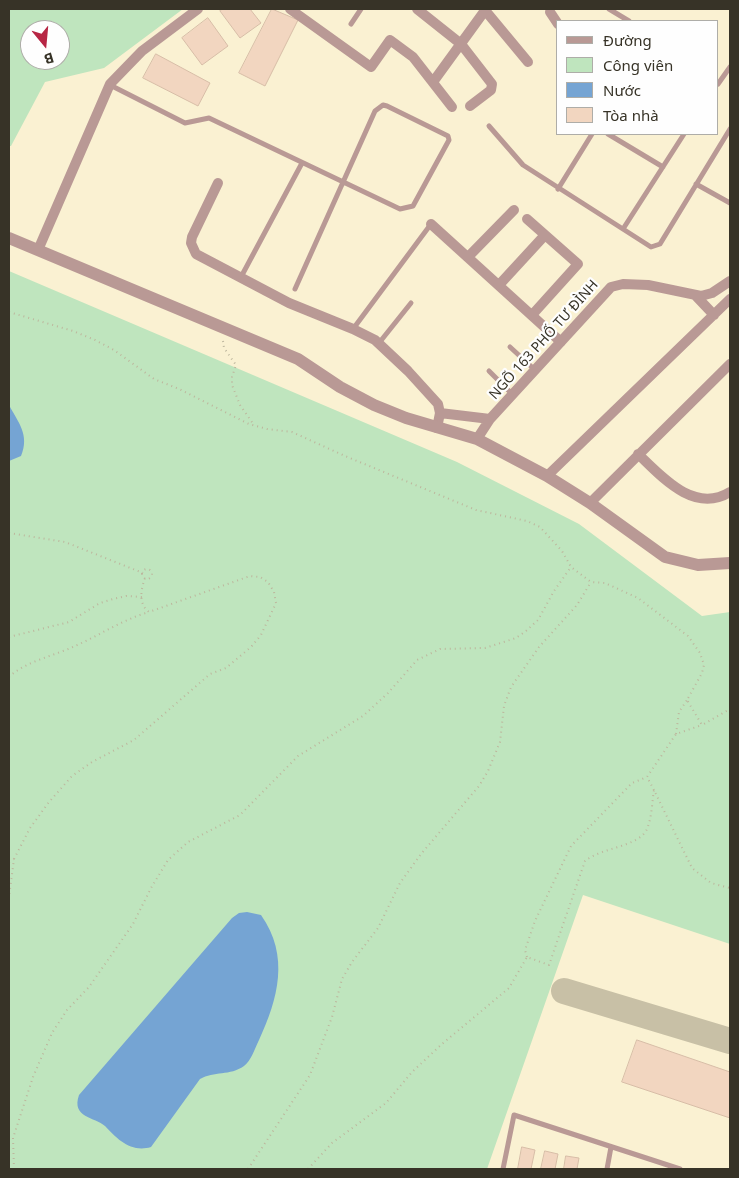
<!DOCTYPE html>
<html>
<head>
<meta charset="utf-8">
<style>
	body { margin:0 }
	#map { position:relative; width:739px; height:1178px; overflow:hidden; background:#faf1d2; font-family:"Noto Sans",sans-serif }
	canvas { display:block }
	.frame { position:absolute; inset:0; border:10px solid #373327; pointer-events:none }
	.legend { position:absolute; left:556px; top:20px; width:162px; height:115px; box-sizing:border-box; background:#fefefe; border:1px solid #aeada8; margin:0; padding:6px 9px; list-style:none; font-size:15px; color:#373327 }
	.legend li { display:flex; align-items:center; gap:10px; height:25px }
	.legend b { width:25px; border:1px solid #aeada8 }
	.north { position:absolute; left:20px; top:20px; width:50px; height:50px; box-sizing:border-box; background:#fefefe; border:1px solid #aeada8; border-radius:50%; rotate:163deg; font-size:14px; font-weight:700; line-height:20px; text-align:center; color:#373327 }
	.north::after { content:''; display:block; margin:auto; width:18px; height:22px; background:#b72644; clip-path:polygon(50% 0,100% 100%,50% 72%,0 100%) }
</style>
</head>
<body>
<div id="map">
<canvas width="739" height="1178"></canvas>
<div class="frame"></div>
<ul class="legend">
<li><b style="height:6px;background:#b99995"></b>Đường</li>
<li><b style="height:14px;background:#bfe5be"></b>Công viên</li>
<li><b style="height:14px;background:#75a4d3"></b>Nước</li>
<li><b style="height:14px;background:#f2d6c0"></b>Tòa nhà</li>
</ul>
<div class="north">B</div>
</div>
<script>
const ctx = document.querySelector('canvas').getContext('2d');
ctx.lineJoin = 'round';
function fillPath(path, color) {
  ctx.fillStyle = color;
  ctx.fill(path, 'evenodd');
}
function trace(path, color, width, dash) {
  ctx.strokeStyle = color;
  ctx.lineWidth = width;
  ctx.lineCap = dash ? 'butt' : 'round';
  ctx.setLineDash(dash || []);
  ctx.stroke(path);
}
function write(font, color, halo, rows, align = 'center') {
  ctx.font = font + ' "Noto Sans",sans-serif';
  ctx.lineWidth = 4.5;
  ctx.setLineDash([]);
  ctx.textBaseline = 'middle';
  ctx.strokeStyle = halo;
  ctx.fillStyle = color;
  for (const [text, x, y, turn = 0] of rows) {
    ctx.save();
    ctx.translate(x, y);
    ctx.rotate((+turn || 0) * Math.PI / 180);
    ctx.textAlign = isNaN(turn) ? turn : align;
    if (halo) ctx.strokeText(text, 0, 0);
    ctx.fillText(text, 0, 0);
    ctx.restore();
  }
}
const green = new Path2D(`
	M9,9H183L104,68L45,82L11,146H9ZM30,30H60V60H30Z
	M9,271L457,462L579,524L702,616L730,612V944L583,895L487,1169H9Z`);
const water = new Path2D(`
	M9,405C18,422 30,435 21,456L9,461Z
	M247,912L261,915C290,956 278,999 259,1040C255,1048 251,1061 244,1066C230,1076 214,1071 200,1079L151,1147C131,1153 117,1139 105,1126C95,1117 71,1118 79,1095L232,918L239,913Z`);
const taxiway = new Path2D(`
	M564,991L730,1041`);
const building = new Path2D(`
	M223,9H250L261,23L240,38L220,11Z
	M272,9L298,20L265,86L239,73Z
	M208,18L228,46L202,65L182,38Z
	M156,54L210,83L198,106L143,78Z
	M637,1040L730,1072V1118L622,1082Z
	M522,1147L535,1150L531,1169H518Z
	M545,1151L558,1154L555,1169H541Z
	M566,1156L579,1158L577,1169H564Z`);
const path = new Path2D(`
	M9,312L73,331L95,340L114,350L154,379L179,389L249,424L267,429L292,432L345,456L476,510L527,521L540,527L562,551L571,567L591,582L605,583L638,598L688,636L700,653L704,665L702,673L687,700L702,725L730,709
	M223,341L224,348L236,365L232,377V385L240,405L254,425
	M9,533L65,542L143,573
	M142 574a5 5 0 1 1 10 0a5 5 0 1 1-10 0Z
	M9,637L69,622L100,603L113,599L126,596L142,597
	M9,677C26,661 54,656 75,646C100,635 122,620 149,612
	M676,734L679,712L687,700
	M654,790L647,777L676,734L702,725
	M14,859L30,828L49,802L72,776L92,762L134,740L210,674L226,668L251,647L261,635L276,603L274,592L268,582L260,577L250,576L149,612C138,604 141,589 145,578
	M9,862L14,859L9,897
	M527,957L525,950L535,921L571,846L632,783L647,777
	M14,1169L13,1138L33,1077L52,1033L67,1010L89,987L133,924L151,888L168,860L188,842L240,815L298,756L363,716L388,693L417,660L440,649L485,648L516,638L526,631L538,620L554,591L571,567
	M248,1169L310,1075L332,1017L342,979L352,962L378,928L400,883L421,854L479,786L488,771L500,742L504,706L511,687L539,647L577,605L591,582
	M308,1169L332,1143L386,1103L412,1072L442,1044L509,988L527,957L549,965L585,861C602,847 639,847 647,829C652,817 652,802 654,790L692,868L711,883L730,888`);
const service = new Path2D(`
	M609,9L629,21
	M351,24L361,9
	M718,84L730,67
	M110,85L185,123L209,118L400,209L413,206L449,140L448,136L387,106L383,105L375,111L295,289
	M489,126L523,165L651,247L660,244L730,129
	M608,134L663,167
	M696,184L730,203
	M558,189L592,134
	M623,229L684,134
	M241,277L302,163
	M353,329L431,224
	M379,343L411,303
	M510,347L535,370
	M489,371L513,395
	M503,1169L514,1115L680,1169
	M607,1169L611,1147`);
const minor = new Path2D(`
	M290,9L371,67L390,40L413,57L452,107
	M417,9L461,44L492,84L491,90L470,106
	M484,9L528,62
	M550,12L558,24
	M433,82L486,9
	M218,183L192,237L191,243L196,254L289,303L353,329L375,340L408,371L438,404L440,413L437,428
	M527,219L578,264L532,315
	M431,224L561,342
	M38,250L110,84L142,51L198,9
	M468,257L514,210
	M499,285L545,235
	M696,296L714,315
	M440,413L490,419
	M477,439L490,419L611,287L623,284L648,285L701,296L712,293L730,281
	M638,454C662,477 694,514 730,492
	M547,476L730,299
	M590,503L730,364`);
const tertiary = new Path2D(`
	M9,238L298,359L340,387L374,405L406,418L477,439L547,476L590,503L665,557L698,565L730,563`);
const streetNames = [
	["NGÕ 163 PHỐ TƯ ĐÌNH",544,340,-48]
];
fillPath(green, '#bfe5be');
fillPath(water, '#75a4d3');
trace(taxiway, '#c8c0a6', 26);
fillPath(building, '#f2d6c0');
trace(building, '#d7bda7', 1);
trace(path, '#bdb69d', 2, [1, 4]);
trace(service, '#b99995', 5);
trace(minor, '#b99995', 10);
trace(tertiary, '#b99995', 12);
write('14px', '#373327', '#fefefe', streetNames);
</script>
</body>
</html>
